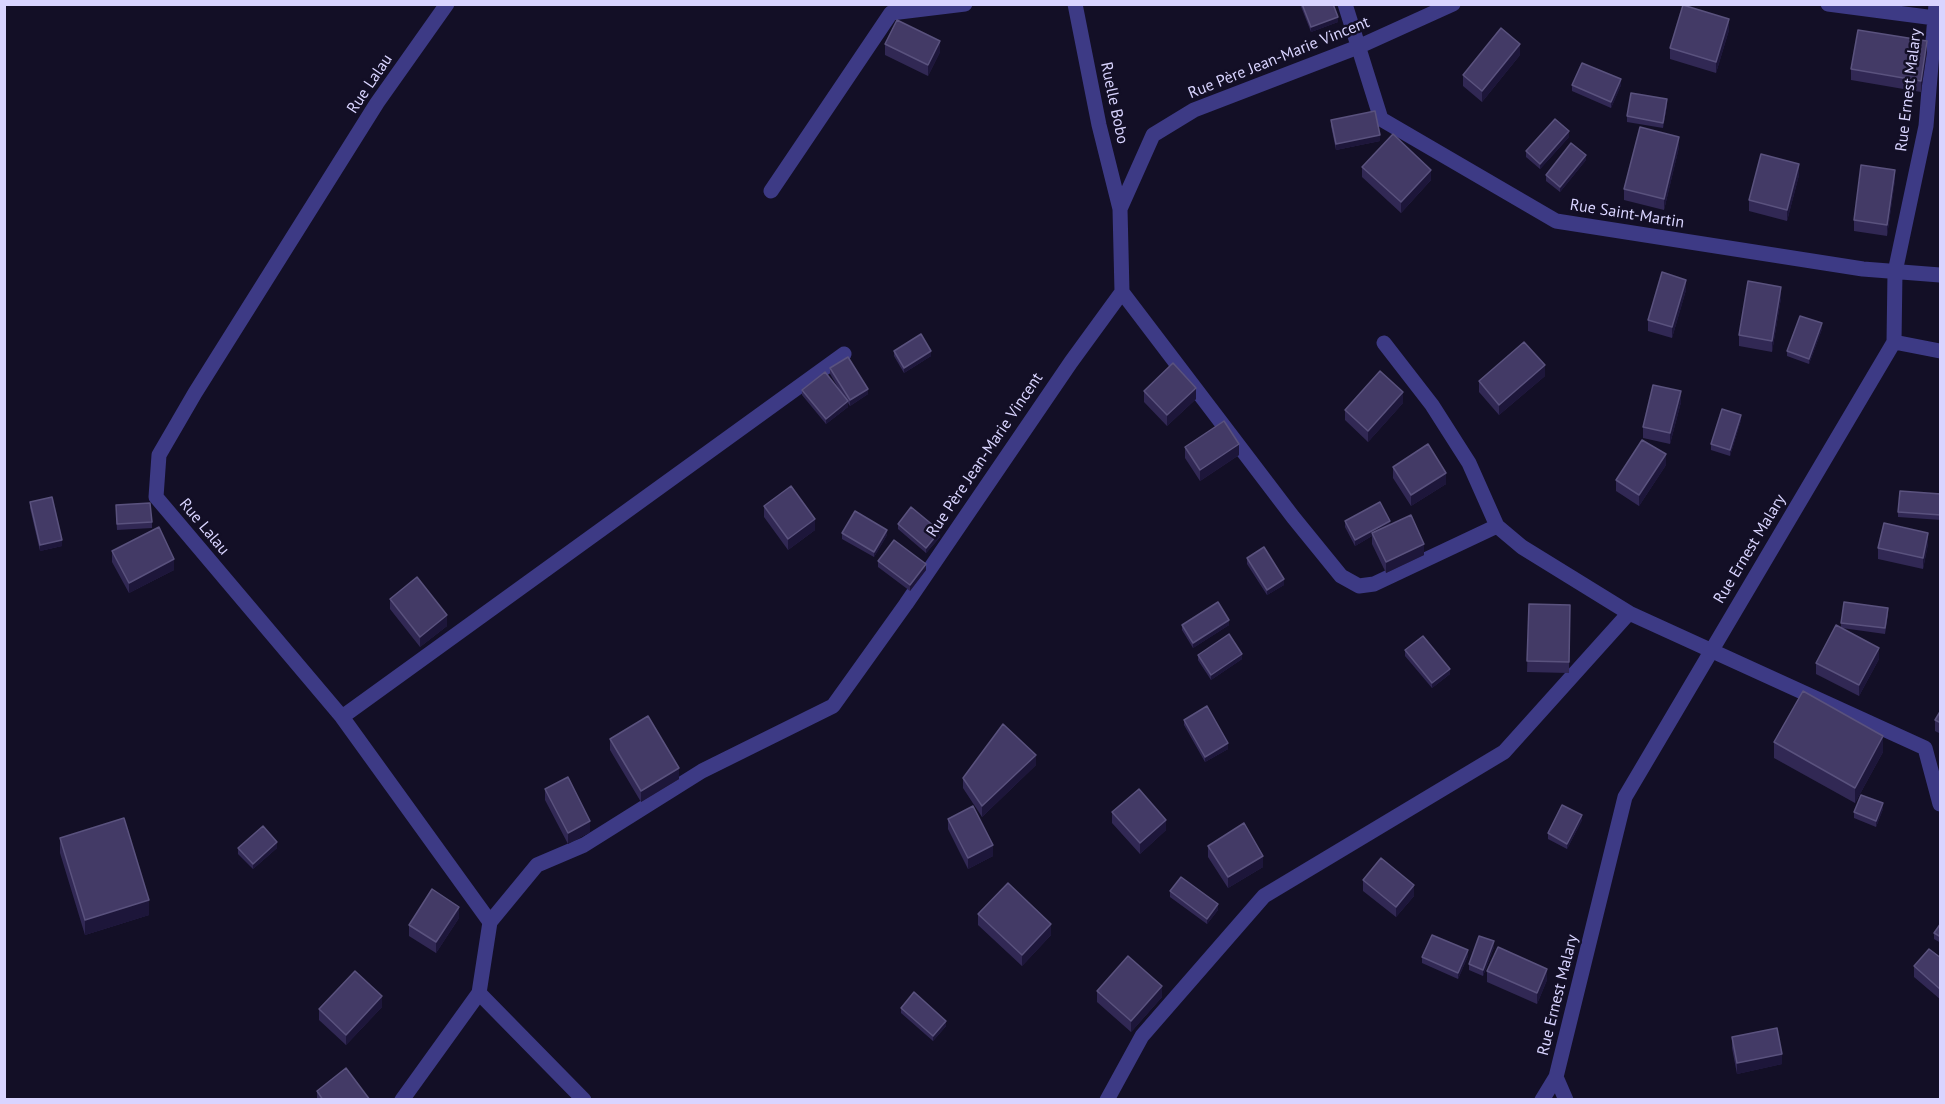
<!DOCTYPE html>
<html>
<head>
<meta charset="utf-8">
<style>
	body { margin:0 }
	#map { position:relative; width:1945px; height:1104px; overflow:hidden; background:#130f26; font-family:"PT Sans",sans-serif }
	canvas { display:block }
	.frame { position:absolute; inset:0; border:6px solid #d9d4ff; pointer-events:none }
</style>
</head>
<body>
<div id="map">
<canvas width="1945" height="1104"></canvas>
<div class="frame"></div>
</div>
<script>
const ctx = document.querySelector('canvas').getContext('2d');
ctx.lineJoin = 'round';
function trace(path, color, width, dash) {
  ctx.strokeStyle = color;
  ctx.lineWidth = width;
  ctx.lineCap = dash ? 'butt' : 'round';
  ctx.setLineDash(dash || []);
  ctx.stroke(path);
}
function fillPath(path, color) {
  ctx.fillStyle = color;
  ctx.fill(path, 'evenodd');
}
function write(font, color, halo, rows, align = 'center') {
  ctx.font = font + ' "PT Sans",sans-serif';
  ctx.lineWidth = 5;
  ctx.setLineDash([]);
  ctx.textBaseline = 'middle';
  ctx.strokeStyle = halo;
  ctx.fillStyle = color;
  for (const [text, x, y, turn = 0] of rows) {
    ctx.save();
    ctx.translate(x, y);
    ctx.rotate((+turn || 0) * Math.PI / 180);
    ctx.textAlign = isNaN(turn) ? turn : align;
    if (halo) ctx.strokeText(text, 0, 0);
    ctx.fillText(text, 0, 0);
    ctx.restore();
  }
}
const minor = new Path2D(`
	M447,4L377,103L195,393L159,455L156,497L342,717L490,922
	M1075,4L1099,125L1120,209
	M1345,4L1381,119L1556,221L1863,269L1940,275
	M1828,4L1935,18
	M771,191L891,13L965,4
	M1122,292L1293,517L1341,576L1359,586L1374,584L1497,526
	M1894,342L1940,351
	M1384,343L1432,405L1469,463L1497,526L1522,547L1629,613
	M342,717L844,354
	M490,922L537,865L584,845L702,771L833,706L906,604L1071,362L1122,292L1120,209L1153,135L1194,110L1358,47L1453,4
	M490,922L479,993L584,1100
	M1556,1077L1566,1100
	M402,1100L479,993
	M1107,1100L1142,1036L1264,896L1504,752L1629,613L1925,748L1940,804
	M1542,1100L1556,1077L1625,797L1894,342L1895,272L1926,126L1936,4`);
const wall = new Path2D(`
	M1300,4H1333L1338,22L1311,32Z
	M1729,30L1716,73L1670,59V48Z
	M885,44L940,52L928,76L885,55Z
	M1927,52L1921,92L1851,80V69Z
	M1520,55L1482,102L1463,86V75Z
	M1572,85H1621L1611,108L1572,91Z
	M1667,105L1663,128L1627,122V116Z
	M1331,120L1380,141L1336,150L1331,126Z
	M1569,137L1540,169L1526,157V151Z
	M1679,147L1664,210L1624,200V189Z
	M1586,160L1560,192L1546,181V175Z
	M1362,167L1431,180L1401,213L1362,177Z
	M1799,175L1787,221L1749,211V200Z
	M1895,180L1887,236L1854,231V220Z
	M1686,290L1672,338L1648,331V320Z
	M1781,298L1772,352L1739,346V335Z
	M1822,329L1809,364L1787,356V351Z
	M894,351L931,356L904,373L894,356Z
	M830,368L868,394L850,406L848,403V407L826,424L802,395V390L842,394L830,374Z
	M1545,376L1499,415L1479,392V381Z
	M1144,391L1196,399L1167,426L1144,402Z
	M1681,402L1670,444L1643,438V427Z
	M1403,403L1368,442L1345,420V410Z
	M1741,420L1730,456L1711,450V444Z
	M1185,447L1239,455L1200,481L1185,458Z
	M1666,465L1639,506L1616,491V480Z
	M1393,467L1446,484L1411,506L1393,478Z
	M1941,494V520L1898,517V512Z
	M30,502L62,546L40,551L30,508Z
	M764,506L815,530L788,550L764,517Z
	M116,511L152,522V528L117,530Z
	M1345,521L1390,525L1424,555L1386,573L1372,544V536L1355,546L1345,527Z
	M898,524L940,537L926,553L898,529Z
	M842,533L887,535L874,557L842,539Z
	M1928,544L1923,569L1878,559V548Z
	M112,551L174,570L129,593L112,562Z
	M1247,558L1284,585L1267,595L1247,564Z
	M878,561L926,570L910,591L878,567Z
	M390,599L447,626L420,647L390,609Z
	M1529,604L1570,605L1569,673L1527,672Z
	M1888,614L1885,634L1842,628L1879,659L1859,696L1816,674V663L1841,628V623Z
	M1182,625H1229L1193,648L1182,630Z
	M1405,650L1450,674L1432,688L1405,656Z
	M1198,655L1242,659L1211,680L1198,660Z
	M1941,710V734L1935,731V720Z
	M1184,720L1228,749L1205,762L1184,725Z
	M610,739L679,779L641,802L610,750Z
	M1774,742L1883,752L1855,803L1774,758Z
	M1036,765L982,817L963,788V778Z
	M545,789L590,832L568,844L545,800Z
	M1883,809L1876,827L1854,818V812Z
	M1112,812L1166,830L1140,854L1112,823Z
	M948,819L993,856L968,869L948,829Z
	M1582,820L1567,849L1548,839V833Z
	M60,838L149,915L85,935L60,853Z
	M1208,846L1263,867L1228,888L1208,857Z
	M238,848H277L253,869L238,854Z
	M1363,880L1414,896L1396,917L1363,891Z
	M1170,891L1218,910L1207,924L1170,897Z
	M978,914L1051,935L1022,966L978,925Z
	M459,918L436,953L409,936V925Z
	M1941,923V943L1934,939V933Z
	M1494,947L1483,976L1469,970V964Z
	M1468,956L1458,979L1422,963V957Z
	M1941,958V1000L1914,977V966Z
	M1487,971L1547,980L1537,1004L1487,982Z
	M1097,991L1162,997L1131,1032L1097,1002Z
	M382,1007L346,1045L319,1020V1009Z
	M901,1008L946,1026L933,1041L901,1013Z
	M1732,1037L1782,1064L1737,1074L1732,1048Z
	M317,1091L370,1100H317Z`);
const shadedWall = new Path2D(`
	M1338,17V22L1311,32V27Z
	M1729,19V30L1716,73V62Z
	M940,41V52L928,76V65Z
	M1927,41V52L1921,92V81Z
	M1520,44V55L1482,102V91Z
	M1621,79V85L1611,108V102Z
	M1667,99V105L1663,128V123Z
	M1569,131V137L1540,169V164Z
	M1380,135V141L1336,150V144Z
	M1679,137V147L1664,210V199Z
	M1586,155V160L1560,192V187Z
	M1799,164V175L1787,221V210Z
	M1431,170V180L1401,213V202Z
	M1895,170V180L1887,236V225Z
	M1686,280V290L1672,338V327Z
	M1781,287V298L1772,352V341Z
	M1822,323V329L1809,364V359Z
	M931,351V356L904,373V368Z
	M1545,365V376L1499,415V405Z
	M1196,388V399L1167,426V415Z
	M868,389V394L850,406V400Z
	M1681,391V402L1670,444V433Z
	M1403,392V403L1368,442V431Z
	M848,401V407L826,424V419Z
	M1741,415V420L1730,456V450Z
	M1239,444V455L1200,481V470Z
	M1666,454V465L1639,506V495Z
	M1446,473V484L1411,506V495Z
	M815,519V530L788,550V539Z
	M1390,521V526L1372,533V536L1355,546V540Z
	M887,530V535L874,557V552Z
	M940,531V537L926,553V548Z
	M1928,533V544L1923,569V558Z
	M62,540V546L40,551V545Z
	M1424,544V555L1386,573V562Z
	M174,559V570L129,593V583Z
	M926,564V570L910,591V585Z
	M1284,579V585L1267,595V590Z
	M447,615V626L420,647V637Z
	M1229,620V625L1193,648V643Z
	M1879,648V659L1859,696V685Z
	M1242,654V659L1211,680V675Z
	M1450,669V674L1432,688V683Z
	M1883,736V752L1855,803V788Z
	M1228,743V749L1205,762V757Z
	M1036,755V765L982,817V806Z
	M679,768V779L641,802V791Z
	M1883,803V809L1876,827V821Z
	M1582,815V820L1567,849V844Z
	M1166,820V830L1140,854V843Z
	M590,821V832L568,844V833Z
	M277,842V848L253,869V864Z
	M993,845V856L968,869V858Z
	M1263,856V867L1228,888V877Z
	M1414,885V896L1396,917V907Z
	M149,900V915L85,935V920Z
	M1218,904V910L1207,924V919Z
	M459,907V918L436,953V942Z
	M1051,924V935L1022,966V955Z
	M1494,941V947L1483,976V970Z
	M1468,950V956L1458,979V973Z
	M1547,969V980L1537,1004V993Z
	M1162,986V997L1131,1032V1021Z
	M382,996V1007L346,1045V1035Z
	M946,1021V1026L933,1041V1036Z
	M1782,1054V1064L1737,1074V1063Z`);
const building = new Path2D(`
	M1302,4H1333L1338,17L1311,27Z
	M1683,5L1729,19L1716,62L1670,48Z
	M897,20L940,41L928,65L885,44Z
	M1501,28L1520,44L1482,91L1463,75Z
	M1858,30L1927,41L1921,81L1851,69Z
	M1582,63L1621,79L1611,102L1572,85Z
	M1631,93L1667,99L1663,123L1627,116Z
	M1375,111L1380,135L1336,144L1331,120Z
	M1555,119L1569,131L1540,164L1526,151Z
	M1640,127L1679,137L1664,199L1624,189Z
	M1393,134L1431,170L1401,202L1362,167Z
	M1571,143L1586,155L1560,187L1546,175Z
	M1761,154L1799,164L1787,210L1749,200Z
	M1861,165L1895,170L1887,225L1854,220Z
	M1662,272L1686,280L1672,327L1648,320Z
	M1748,281L1781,287L1772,341L1739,335Z
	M1800,316L1822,323L1809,359L1787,351Z
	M921,334L931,351L904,368L894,351Z
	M1524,342L1545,365L1499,405L1479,381Z
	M848,357L868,389L850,400L830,368Z
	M1173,363L1196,388L1167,415L1144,391Z
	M1380,371L1403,392L1368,431L1345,410Z
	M825,372L848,401L826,419L802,390Z
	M1653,385L1681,391L1670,433L1643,427Z
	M1722,409L1741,415L1730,450L1711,444Z
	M1224,421L1239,444L1200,470L1185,447Z
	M1642,440L1666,454L1639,495L1616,480Z
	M1428,444L1446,473L1411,495L1393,467Z
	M791,486L815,519L788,539L764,506Z
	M1900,491L1941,494V515L1898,512Z
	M52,497L62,540L40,545L30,502Z
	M1380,502L1390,521L1355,540L1345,521Z
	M150,503L152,522L117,524L116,505Z
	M911,507L940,531L926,548L898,524Z
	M855,511L887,530L874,552L842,533Z
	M1411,515L1424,544L1386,562L1372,533Z
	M1884,523L1928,533L1923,558L1878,548Z
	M159,527L174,559L129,583L112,551Z
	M894,540L926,564L910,585L878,561Z
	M1264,547L1284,579L1267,590L1247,558Z
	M417,577L447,615L420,637L390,599Z
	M1218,602L1229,620L1193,643L1182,625Z
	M1844,602L1888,608L1885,628L1841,623Z
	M1529,604L1570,605L1569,662L1527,661Z
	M1836,625L1879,648L1859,685L1816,663Z
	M1229,634L1242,654L1211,675L1198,655Z
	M1423,636L1450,669L1432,683L1405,650Z
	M1803,691L1883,736L1855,788L1774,742Z
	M1207,706L1228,743L1205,757L1184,720Z
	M1941,710V723L1935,720Z
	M648,716L679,768L641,791L610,739Z
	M1003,724L1036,755L982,806L963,778Z
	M568,777L590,821L568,833L545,789Z
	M1139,789L1166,820L1140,843L1112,812Z
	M1861,795L1883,803L1876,821L1854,812Z
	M1562,805L1582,815L1567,844L1548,833Z
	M973,806L993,845L968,858L948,819Z
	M124,818L149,900L85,920L60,838Z
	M1244,823L1263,856L1228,877L1208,846Z
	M263,826L277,842L253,864L238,848Z
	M1381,858L1414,885L1396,907L1363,880Z
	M1181,877L1218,904L1207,919L1170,891Z
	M1008,883L1051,924L1022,955L978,914Z
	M432,889L459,907L436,942L409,925Z
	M1941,923V937L1934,933Z
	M1432,935L1468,950L1458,973L1422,957Z
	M1479,936L1494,941L1483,970L1469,964Z
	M1498,947L1547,969L1537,993L1487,971Z
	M1929,949L1941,958V990L1914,966Z
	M1128,956L1162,986L1131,1021L1097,991Z
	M355,971L382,996L346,1035L319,1009Z
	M914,992L946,1021L933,1036L901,1008Z
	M1777,1028L1782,1054L1737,1063L1732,1037Z
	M346,1068L370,1100H323L317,1091Z`);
const streetNames = [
	["Rue Père Jean-Marie Vincent",1279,58,-22],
	["Rue Lalau",370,84,-56],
	["Rue Ernest Malary",1909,90,-83],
	["Ruelle Bobo",1114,103,78],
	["Rue Saint-Martin",1627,214,9],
	["Rue Père Jean-Marie Vincent",985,455,-56],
	["Rue Lalau",204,527,50],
	["Rue Ernest Malary",1750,549,-59],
	["Rue Ernest Malary",1558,995,-76]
];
trace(minor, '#3d3a85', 15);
fillPath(wall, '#312854');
fillPath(shadedWall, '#1d163a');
fillPath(building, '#433a66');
trace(building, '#5a527e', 1.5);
write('16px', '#d9d4ff', '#130f26', streetNames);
</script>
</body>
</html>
